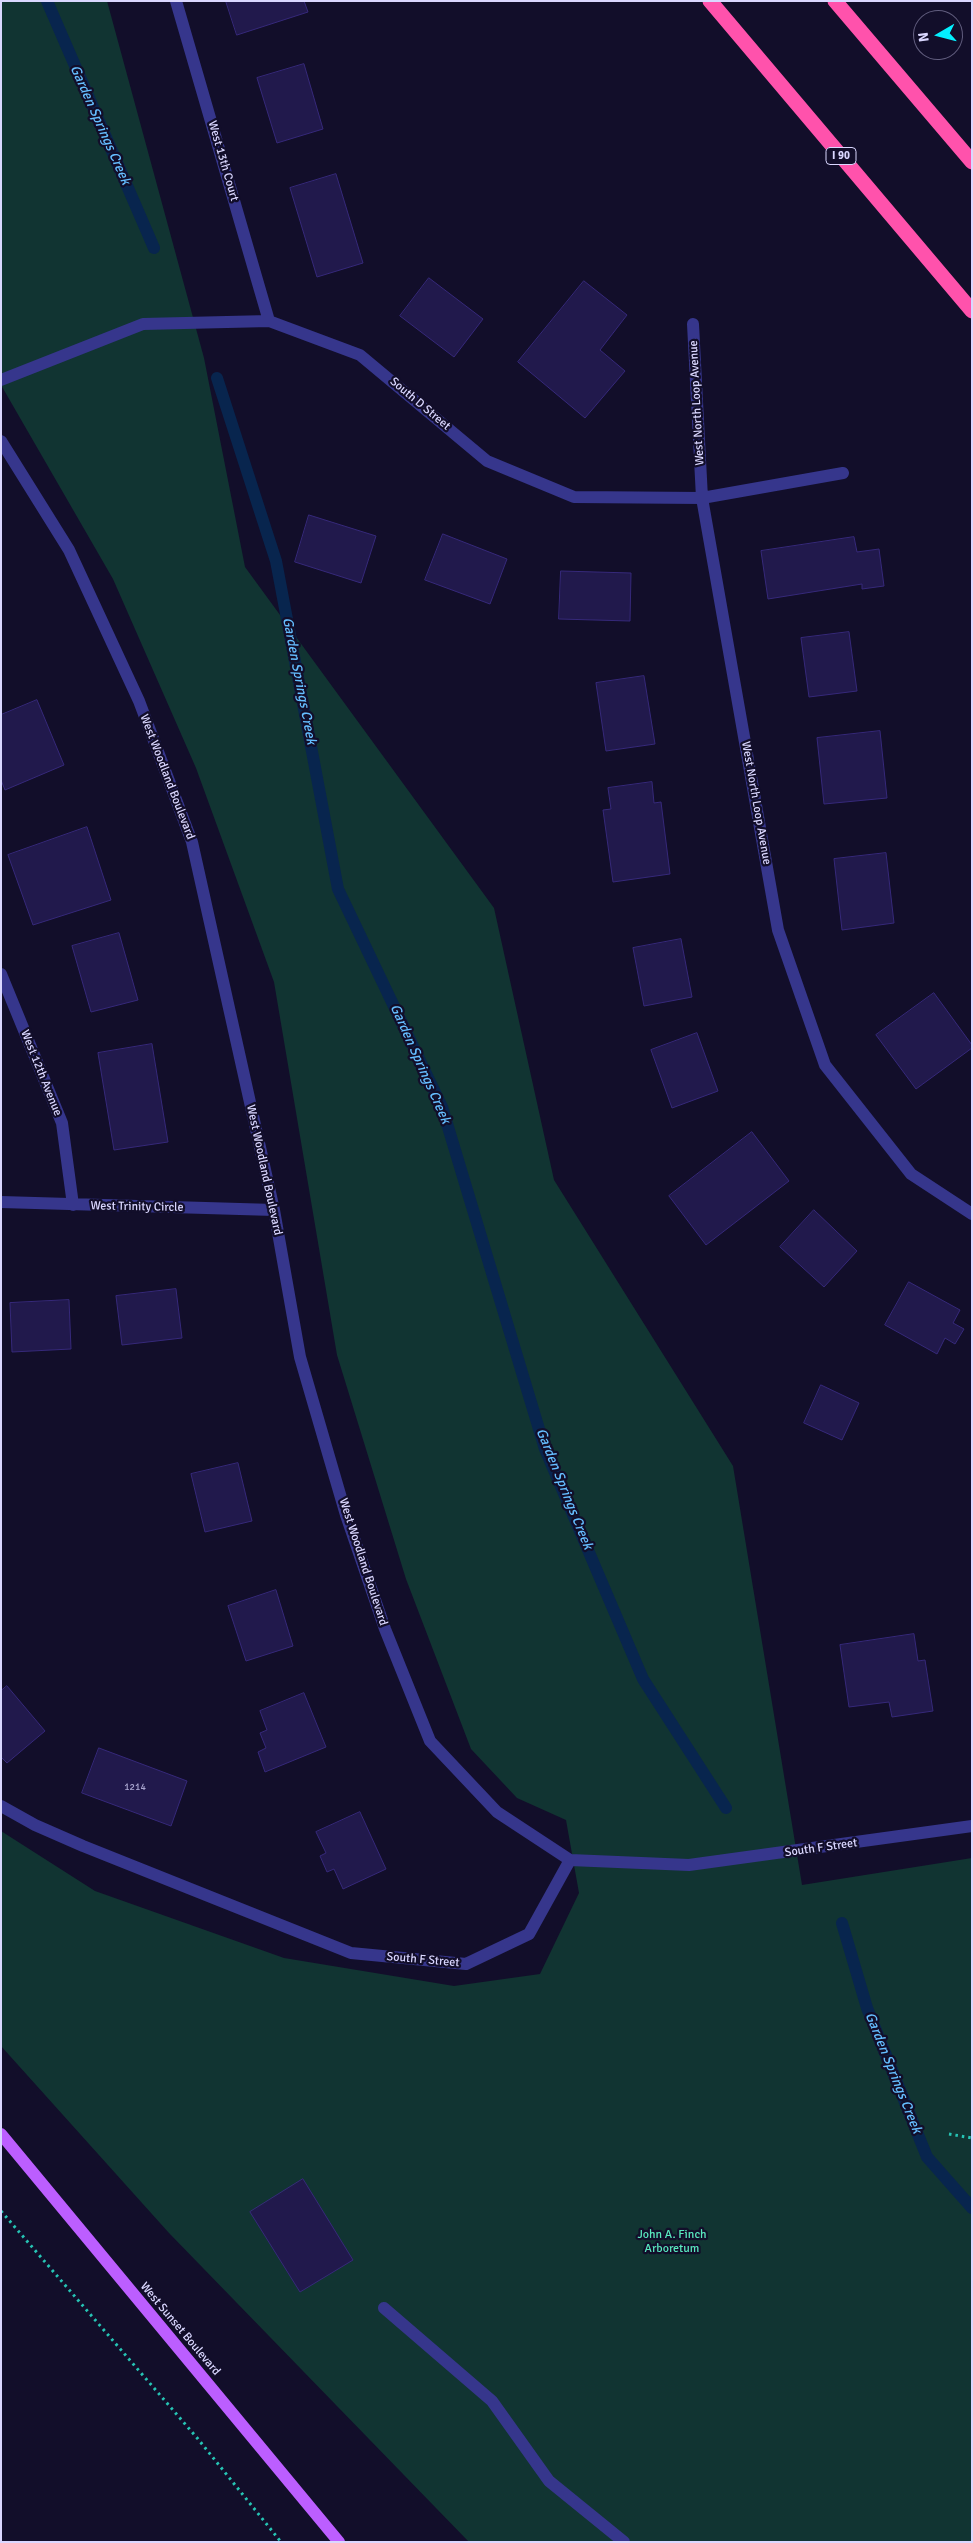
<!DOCTYPE html>
<html>
<head>
<meta charset="utf-8">
<style>
	body { margin:0 }
	#map { position:relative; width:973px; height:2543px; overflow:hidden; background:#120e2a; font-family:Signika,sans-serif }
	canvas { display:block }
	.frame { position:absolute; inset:0; border:2px solid #dad7ff; pointer-events:none }
	.north { position:absolute; left:913px; top:10px; width:50px; height:50px; box-sizing:border-box; background:#120e2a; border:1px solid #625e7f; border-radius:50%; rotate:262deg; font-size:14px; font-weight:700; line-height:20px; text-align:center; color:#dad7ff }
	.north::after { content:''; display:block; margin:auto; width:18px; height:22px; background:#03f0ff; clip-path:polygon(50% 0,100% 100%,50% 72%,0 100%) }
</style>
</head>
<body>
<div id="map">
<canvas width="973" height="2543"></canvas>
<div class="frame"></div>
<div class="north">N</div>
</div>
<script>
const ctx = document.querySelector('canvas').getContext('2d');
ctx.lineJoin = 'round';
function fillPath(path, color) {
  ctx.fillStyle = color;
  ctx.fill(path, 'evenodd');
}
function trace(path, color, width, dash) {
  ctx.strokeStyle = color;
  ctx.lineWidth = width;
  ctx.lineCap = dash ? 'butt' : 'round';
  ctx.setLineDash(dash || []);
  ctx.stroke(path);
}
function write(font, color, halo, rows, align = 'center') {
  ctx.font = font + ' Signika,sans-serif';
  ctx.lineWidth = 4.5;
  ctx.setLineDash([]);
  ctx.textBaseline = 'middle';
  ctx.strokeStyle = halo;
  ctx.fillStyle = color;
  for (const [text, x, y, turn = 0] of rows) {
    ctx.save();
    ctx.translate(x, y);
    ctx.rotate((+turn || 0) * Math.PI / 180);
    ctx.textAlign = isNaN(turn) ? turn : align;
    if (halo) ctx.strokeText(text, 0, 0);
    ctx.fillText(text, 0, 0);
    ctx.restore();
  }
}
const green = new Path2D(`
	M1,1H107L204,358L245,567L494,908L554,1180L733,1466L802,1885L972,1858V2542H469L169,2233L1,2046V1831L95,1891L284,1958L454,1986L540,1974L579,1893L566,1820L517,1798L471,1749L406,1579L337,1355L274,982L196,768L113,579L1,385Z`);
const stream = new Path2D(`
	M47,1L154,248
	M217,378L276,561L338,889L442,1107L545,1449L643,1679L726,1808
	M842,1923L867,2008L927,2157L972,2208`);
const building = new Path2D(`
	M226,1H304L308,12L237,35Z
	M304,64L323,129L277,143L257,78Z
	M336,174L363,263L317,277L290,188Z
	M429,278L483,319L454,357L400,316Z
	M584,281L627,315L600,350L625,371L585,418L518,362Z
	M309,515L376,536L361,583L295,562Z
	M443,534L507,559L490,604L425,580Z
	M854,537L857,552L879,549L884,586L862,589V584L768,599L761,551Z
	M561,571L631,573L630,621L559,619Z
	M849,632L857,691L809,697L801,638Z
	M644,676L655,744L606,751L596,683Z
	M37,700L64,765L5,790L1,780V715Z
	M880,731L887,798L824,804L817,738Z
	M652,782L654,803L661,802L670,874L613,882L603,810L611,809L608,788Z
	M87,827L111,900L33,925L8,855Z
	M886,853L894,923L842,930L834,859Z
	M119,933L138,1000L91,1012L72,946Z
	M681,939L692,997L644,1006L633,948Z
	M934,993L972,1045V1048L916,1089L876,1035Z
	M697,1033L718,1091L672,1108L651,1050Z
	M152,1044L168,1142L114,1150L98,1053Z
	M752,1132L789,1181L706,1245L669,1196Z
	M814,1210L857,1251L824,1287L780,1247Z
	M909,1282L960,1310L953,1323L964,1329L955,1344L945,1338L937,1354L885,1325Z
	M176,1289L182,1338L122,1345L116,1296Z
	M69,1300L71,1349L12,1352L10,1303Z
	M821,1385L859,1403L842,1440L804,1423Z
	M238,1463L252,1521L205,1532L191,1474Z
	M276,1590L293,1646L246,1661L228,1606Z
	M914,1634L918,1661L925,1660L933,1711L892,1717L889,1702L849,1707L840,1645Z
	M7,1686L45,1731L7,1763L1,1757V1691Z
	M304,1693L326,1747L265,1772L258,1752L266,1748L260,1733L267,1730L260,1711Z
	M99,1748L187,1781L171,1826L82,1793Z
	M360,1812L386,1869L343,1889L334,1869L327,1872L320,1856L326,1853L316,1832Z
	M303,2179L353,2260L300,2292L250,2212Z`);
const path = new Path2D(`
	M949,2134L972,2138
	M1,2211L198,2439L281,2542`);
const service = new Path2D(`
	M384,2308L492,2401L549,2481L624,2542`);
const minor = new Path2D(`
	M176,1L269,321
	M693,324L702,498L778,930L825,1065L911,1174L972,1214
	M1,380L143,324L269,321L360,355L487,461L574,497L702,498L843,473
	M1,441L69,550L139,701L192,842L274,1210L300,1357L346,1515L385,1629L430,1741L497,1812L570,1860
	M1,974L62,1123L73,1205
	M1,1202L274,1210
	M1,1806L35,1825L83,1846L351,1953L466,1964L529,1934L570,1860
	M570,1860L689,1865L972,1826`);
const primary = new Path2D(`
	M1,2134L339,2542`);
const motorway = new Path2D(`
	M710,1L972,311
	M835,1L972,162`);
const numberNames = [
	["1214",135,1787]
];
const shields = [
	[841,156,30]
];
const shieldNames = [
	["I 90",841,156]
];
const streetNames = [
	["West 13th Court",223,161,74],
	["West North Loop Avenue",697,403,-93],
	["South D Street",420,404,40],
	["West Woodland Boulevard",167,777,69],
	["West North Loop Avenue",756,803,80],
	["West 12th Avenue",41,1073,68],
	["West Woodland Boulevard",264,1170,78],
	["West Trinity Circle",137,1207,1],
	["West Woodland Boulevard",363,1562,72],
	["South F Street",821,1848,-8],
	["South F Street",423,1960,5],
	["West Sunset Boulevard",180,2329,50]
];
const parkNames = [
	["John A. Finch",672,2235],
	["Arboretum",672,2249]
];
const waterNames = [
	["Garden Springs Creek",100,125,66],
	["Garden Springs Creek",299,681,79],
	["Garden Springs Creek",420,1064,66],
	["Garden Springs Creek",564,1489,68],
	["Garden Springs Creek",893,2073,68]
];
fillPath(green, '#113432');
trace(stream, '#08254e', 12);
fillPath(building, '#21194c');
trace(building, '#36297a', 1);
trace(path, '#26c4b4', 3, [2.5, 4]);
trace(service, '#36368c', 12);
trace(minor, '#36368c', 12);
trace(primary, '#bc5eff', 12);
trace(motorway, '#ff52ac', 15);
write('10px', '#aca8d2', null, numberNames);
for (const [x, y, w] of shields) {
  const box = new Path2D();
  box.roundRect(x - w / 2, y - 8.5, w, 17, 4);
  ctx.fillStyle = '#120e2a';
  ctx.fill(box);
  trace(box, '#dad7ff', 1);
}
write('bold 11px', '#dad7ff', null, shieldNames);
write('12px', '#dad7ff', '#120e2a', streetNames);
write('12px', '#59e9bf', '#120e2a', parkNames);
write('italic 14px', '#65beff', '#120e2a', waterNames);
</script>
</body>
</html>
